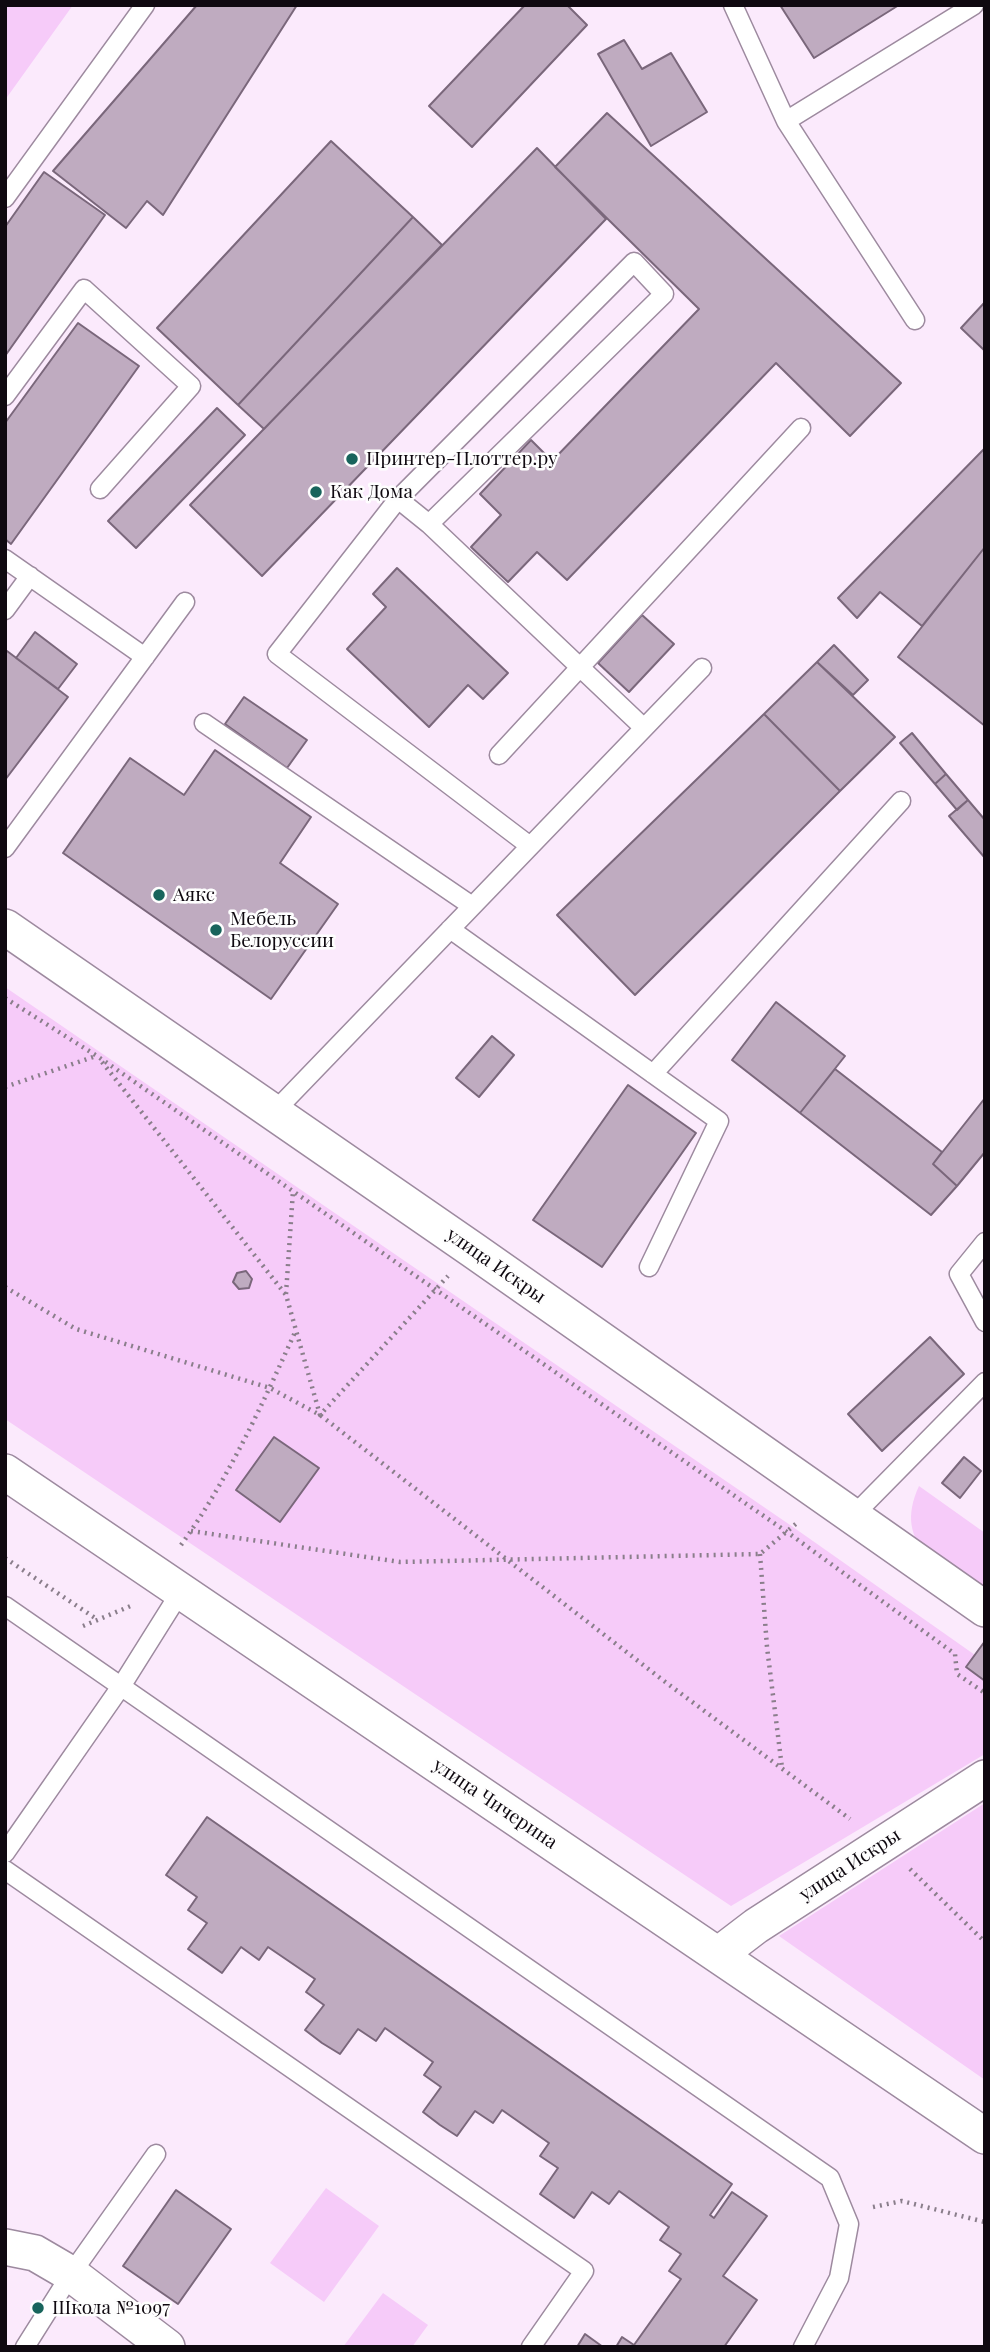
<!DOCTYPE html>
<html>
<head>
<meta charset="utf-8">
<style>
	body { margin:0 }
	#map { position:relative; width:990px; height:2352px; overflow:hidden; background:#fbeafc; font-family:"Playfair Display",serif }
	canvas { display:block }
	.frame { position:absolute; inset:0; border:7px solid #0f0910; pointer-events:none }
</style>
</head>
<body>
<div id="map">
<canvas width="990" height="2352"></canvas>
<div class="frame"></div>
</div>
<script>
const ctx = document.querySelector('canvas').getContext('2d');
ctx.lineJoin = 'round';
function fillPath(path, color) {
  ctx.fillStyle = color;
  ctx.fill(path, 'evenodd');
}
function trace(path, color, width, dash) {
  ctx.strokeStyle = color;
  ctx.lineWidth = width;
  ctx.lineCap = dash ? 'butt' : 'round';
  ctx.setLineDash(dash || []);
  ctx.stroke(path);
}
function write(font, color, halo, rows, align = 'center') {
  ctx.font = font + ' "Playfair Display",serif';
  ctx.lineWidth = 5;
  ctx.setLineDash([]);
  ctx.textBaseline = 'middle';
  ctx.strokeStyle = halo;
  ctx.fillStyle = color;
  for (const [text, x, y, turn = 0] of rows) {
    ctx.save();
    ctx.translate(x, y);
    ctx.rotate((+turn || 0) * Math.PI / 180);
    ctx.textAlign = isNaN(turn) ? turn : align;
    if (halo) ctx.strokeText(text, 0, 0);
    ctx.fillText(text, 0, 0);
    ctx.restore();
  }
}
const green = new Path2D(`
	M5,5H73L5,100Z
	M5,987L793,1527L975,1655L966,1667L985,1681V1754L731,1906L5,1419Z
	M919,1486L985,1533V1596C943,1567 891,1547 919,1486Z
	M985,1803V2080L779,1936Z
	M326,2188L379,2226L324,2302L270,2263Z
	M383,2293L428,2325L412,2347H343Z`);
const building = new Path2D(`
	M197,5H297L163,215L147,201L126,228L53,171Z
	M525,5H567L587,25L472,147L429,106Z
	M780,5H899L814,58Z
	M624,40L642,69L671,53L707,112L651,146L598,54Z
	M607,113L901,383L850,436L776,363L567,580L537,552L508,582L471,547L501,515L480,494L531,440L552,461L699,309L555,167Z
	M331,141L413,217L238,405L157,328Z
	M537,148L606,219L262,576L190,505Z
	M44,172L105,215L5,356V227Z
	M413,217L442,245L264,429L238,405Z
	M985,302V351L961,328Z
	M78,323L139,366L11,544L5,539V423Z
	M217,408L245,435L136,548L108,521Z
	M985,448V547L922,626L880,592L857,618L838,598Z
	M985,547V726L898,657Z
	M397,568L508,673L483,699L468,685L429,727L347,649L386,607L373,594Z
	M642,615L674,644L629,692L598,663Z
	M35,632L77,664L58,689L16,658Z
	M834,645L868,680L853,695L817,662Z
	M7,651L68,697L5,780V653Z
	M817,662L895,737L840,791L764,714Z
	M244,697L307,740L287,768L225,724Z
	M764,714L840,791L635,995L557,915Z
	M912,733L946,774L935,784L900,743Z
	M215,750L311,817L280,863L338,904L271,999L63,853L130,758L184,795Z
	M946,774L968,800L957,810L935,784Z
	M968,800L985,820V858L949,816Z
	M776,1002L845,1056L800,1113L732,1060Z
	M492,1036L514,1055L479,1097L456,1078Z
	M835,1069L942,1152L933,1164L957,1186L931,1215L800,1113Z
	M628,1085L696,1133L602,1267L533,1220Z
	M985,1098V1152L957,1186L933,1164Z
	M246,1271L252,1279L249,1288L239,1289L233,1282L237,1273Z
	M930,1337L964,1374L882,1451L848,1414Z
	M274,1437L319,1468L280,1522L236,1490Z
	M964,1457L981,1471L960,1498L942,1483Z
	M985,1641V1681L966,1667Z
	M207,1817L732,2184L710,2215L714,2218L732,2192L767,2216L723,2276L757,2300L724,2347H616L622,2337L634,2345L681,2279L669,2271L681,2254L660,2240L669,2227L619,2191L609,2204L592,2192L574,2218L540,2194L558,2168L540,2156L549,2143L502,2110L493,2123L475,2111L457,2136L440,2125L423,2112L441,2087L424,2075L433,2062L385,2028L376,2041L358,2029L340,2054L322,2043L305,2030L324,2005L306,1992L315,1979L268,1947L259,1960L241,1947L222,1973L188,1949L207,1923L188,1910L197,1897L166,1875Z
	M176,2190L231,2229L178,2304L123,2266Z
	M585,2334L603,2347H577Z`);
const path = new Path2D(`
	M5,998L97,1056L787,1532L955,1654L957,1674L985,1693
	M102,1062L286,1295L320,1415L448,1276
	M5,1087L96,1056
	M5,1287L76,1329L270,1388L320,1415L664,1681L850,1819
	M286,1294L293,1191
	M191,1531L400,1562L760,1554L797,1523
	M181,1545C228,1480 263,1403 296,1330
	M760,1554L767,1647L782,1768
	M5,1558L98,1620
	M83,1626L133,1605
	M910,1869L985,1942
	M873,2207L902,2201L985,2222`);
const service = new Path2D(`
	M733,5L786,121
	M5,198L145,5
	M915,320L786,121L974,5
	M5,396L84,289L191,386L100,489
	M398,499L634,262L664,294L429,524
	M5,559L145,657
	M5,610L30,576
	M204,723L472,906
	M499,755L801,428
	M530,846L277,654L398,499L429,524L644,728
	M5,848L185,602
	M450,929L719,1121L649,1267
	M653,1074L901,801
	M274,1112L702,668
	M985,1242L959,1274L985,1322
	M853,1516L985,1382
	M5,1606L830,2178L849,2224L839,2278L803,2347
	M5,1853L122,1685L181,1591
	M5,1870L584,2271L531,2347
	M25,2347L71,2274L156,2154`);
const minor = new Path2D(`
	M5,927L473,1250L985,1609
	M5,1472L985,2136
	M718,1955L756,1926L985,1778
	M5,2247L35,2253L71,2274L167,2347`);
const markers = [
	[352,459,7,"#18645c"],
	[316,492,7,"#18645c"],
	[159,895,7,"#18645c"],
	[216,930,7,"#18645c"],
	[38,2308,7,"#18645c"]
];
const poiNames = [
	["Принтер-Плоттер.ру",366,459],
	["Как Дома",330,492],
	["Аякс",173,895],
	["Мебель",230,919],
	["Белоруссии",230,941],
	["Школа №1097",52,2308]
];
const streetNames = [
	["улица Искры",496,1266,35],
	["улица Чичерина",495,1804,34],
	["улица Искры",850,1865,-33]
];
fillPath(green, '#f6cbf9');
fillPath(building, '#bfabc0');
trace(building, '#7a677b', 2);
trace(service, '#9d8a9f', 21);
trace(minor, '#9d8a9f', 38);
trace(path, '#8a7e8b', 4.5, [2, 5]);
trace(service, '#fff', 18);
trace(minor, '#fff', 35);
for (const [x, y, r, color] of markers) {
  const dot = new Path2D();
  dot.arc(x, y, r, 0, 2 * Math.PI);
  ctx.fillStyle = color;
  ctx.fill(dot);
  trace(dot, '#fefefe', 2.5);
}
write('19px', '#0f0910', '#fefefe', poiNames, 'left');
write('19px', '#0f0910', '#fefefe', streetNames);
</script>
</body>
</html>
